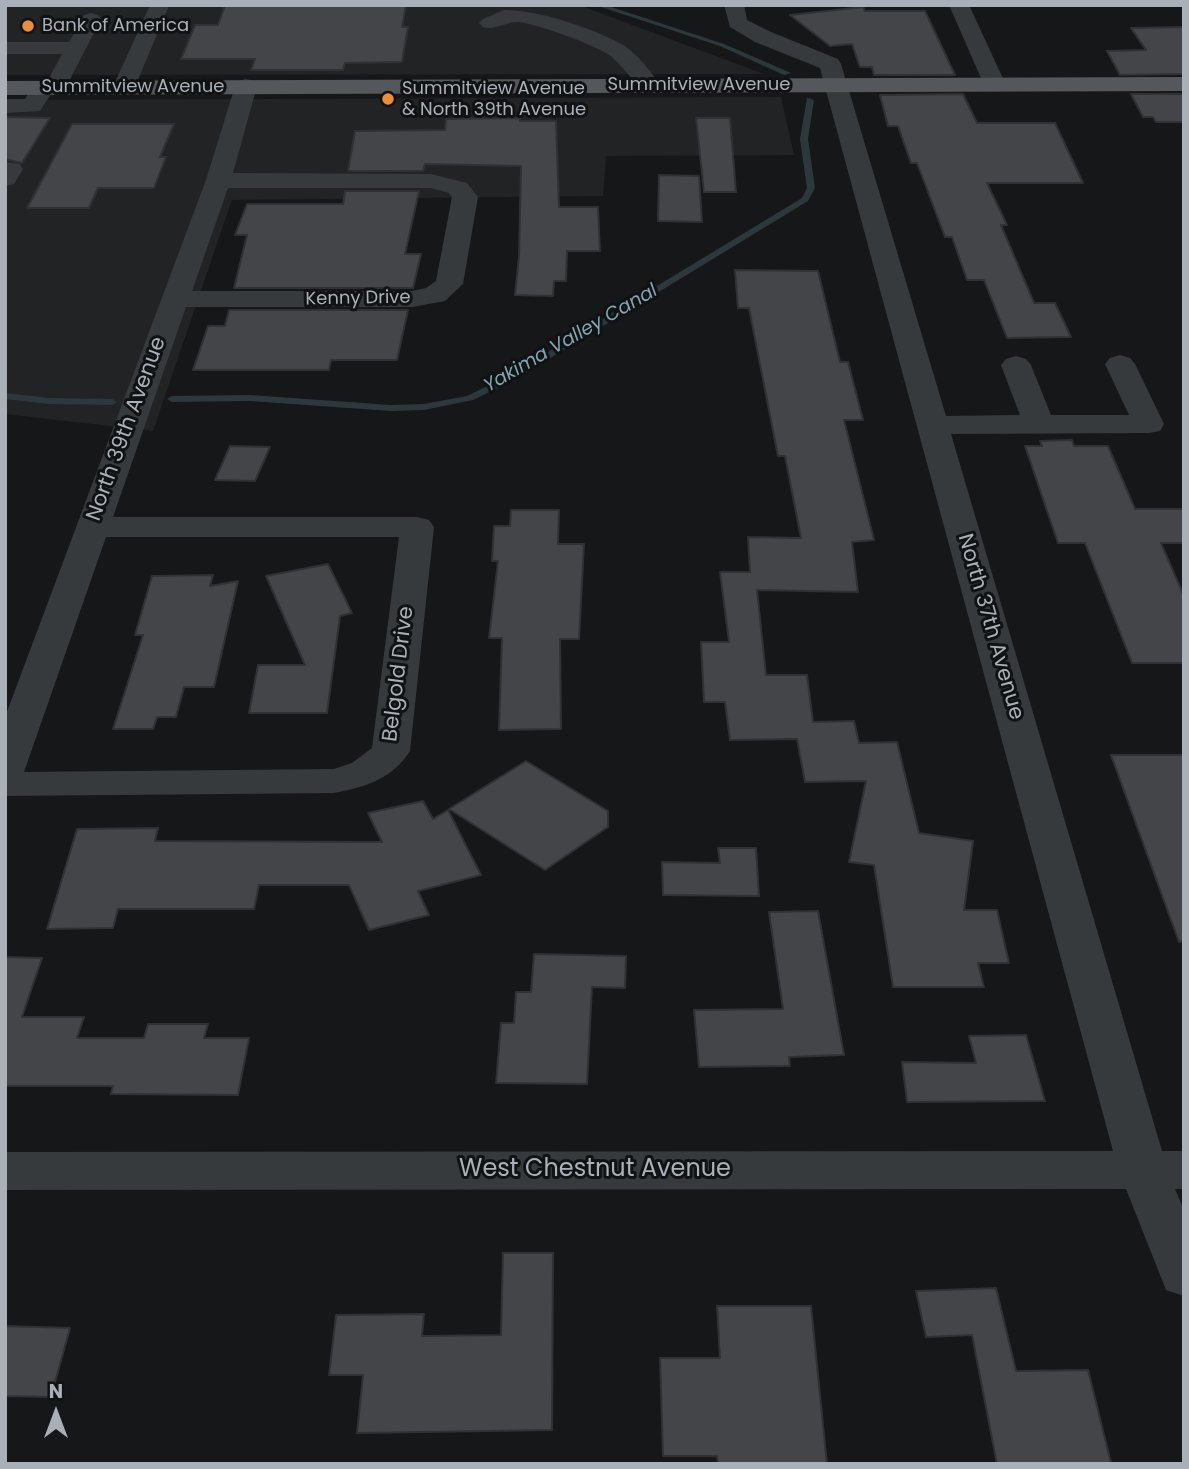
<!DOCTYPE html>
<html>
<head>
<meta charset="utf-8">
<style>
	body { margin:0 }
	#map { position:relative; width:1189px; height:1469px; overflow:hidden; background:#161718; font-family:Poppins,sans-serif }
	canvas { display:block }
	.frame { position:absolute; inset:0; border:7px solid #a9b0b8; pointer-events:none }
	.north { position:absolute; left:21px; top:1378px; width:70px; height:70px; -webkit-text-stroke:5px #111213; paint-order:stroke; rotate:0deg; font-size:19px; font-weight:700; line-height:28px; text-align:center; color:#a9b0b8 }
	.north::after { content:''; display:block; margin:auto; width:24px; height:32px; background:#a9b0b8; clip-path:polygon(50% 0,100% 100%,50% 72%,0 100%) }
</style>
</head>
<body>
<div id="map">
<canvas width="1189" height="1469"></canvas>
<div class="frame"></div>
<div class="north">N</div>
</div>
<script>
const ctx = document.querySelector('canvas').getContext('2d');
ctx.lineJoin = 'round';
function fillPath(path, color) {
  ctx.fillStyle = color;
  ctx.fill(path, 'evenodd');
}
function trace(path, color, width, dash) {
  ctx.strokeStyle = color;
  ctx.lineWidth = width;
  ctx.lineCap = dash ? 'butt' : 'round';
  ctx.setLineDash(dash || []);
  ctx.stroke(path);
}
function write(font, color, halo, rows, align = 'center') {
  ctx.font = font + ' Poppins,sans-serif';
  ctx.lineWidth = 6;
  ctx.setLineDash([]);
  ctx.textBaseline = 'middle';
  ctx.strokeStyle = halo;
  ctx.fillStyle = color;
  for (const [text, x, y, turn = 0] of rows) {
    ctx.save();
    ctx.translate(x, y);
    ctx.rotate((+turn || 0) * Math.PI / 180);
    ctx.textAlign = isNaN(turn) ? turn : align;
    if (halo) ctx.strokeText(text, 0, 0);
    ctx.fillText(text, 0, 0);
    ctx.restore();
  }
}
const built = new Path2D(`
	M5,5H579L764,74L5,75Z
	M781,97L794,155L606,156L603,196L232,200L153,431L5,414V100Z`);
const stream = new Path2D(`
	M595,5H605L724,44L791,73L784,75L720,46Z
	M807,98L814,100L808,139L815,188L808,201L516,379L473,400L424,410L391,411L250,401L172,402L167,399L172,396L250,395L391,405L424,404L467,396L510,375L802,198L807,188L800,139Z
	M5,393L49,398L112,399L117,402L112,405L49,404L5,399Z`);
const building = new Path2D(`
	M225,5H406L402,27H408L402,62L345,63L343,70H251L255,59H181L195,25H218Z
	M863,7L865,11H925L955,75H874L872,67H860L852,44L830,46L790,15Z
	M1184,27V74L1120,75L1107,51L1146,50L1131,28Z
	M963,94L977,123H1055L1083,183H987L1007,225H1001L1034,303H1055L1071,337L1007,338L984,280H967L952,237H945L917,163H911L898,126H888L880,95Z
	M1131,94H1184V122H1156L1153,117H1143Z
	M5,117L50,118L22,163L5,159Z
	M520,118V121H556L559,207H598L600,251H567L566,281H554L553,296L515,295L519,256L521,166L425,164L423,171H348L355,131L445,130L446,119Z
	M696,118H730L736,192H704Z
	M72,124H174L160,157H166L154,188H98L89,208H27Z
	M659,175L699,176L702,222L658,221Z
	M345,191H419L405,254H421L413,288H234L247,235H235L247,204H343Z
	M735,270L818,271L840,362H848L863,420H844L874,540L852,542L858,592L757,590L766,675H807L813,722L854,721L859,743L897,742L919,833L973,841L964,910H997L1009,963H978L984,987H893L874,865L849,862L866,781L805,782L797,739L730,740L725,702H704L701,642H729L720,572H750L748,537L801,538L785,456H778L749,308H738Z
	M229,310H408L397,360H331L329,370H193L208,326H225Z
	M1072,440L1074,446H1108L1135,509H1184V543H1161L1184,596V663H1132L1085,543H1058L1025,446H1042L1040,441Z
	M230,446L270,447L255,481L215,480Z
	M511,510H559L558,544H584L579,639H560L561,729L499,730L502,638H489L498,561H492L494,526H510Z
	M328,564L352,613L340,616L327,713H249L258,665H305L266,576Z
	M213,575L210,586L238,581L214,687H184L176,717H157L153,729H113L143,635H135L152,576Z
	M1111,755H1184V941L1179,942Z
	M526,761L608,811V827L545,870L449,809Z
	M423,801L433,819L448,810L481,875L418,891L429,915L369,930L349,885H259L254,909H118L113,928L47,929L77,829L158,828L155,841L382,842L368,813Z
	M718,848H756L759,896L663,895L662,862L720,863Z
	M818,911L844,1055L789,1057L790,1066L699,1067L694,1010L783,1009L769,912Z
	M534,954L626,956L625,988L592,987L587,1084L496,1083L501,1023H514L516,992H531Z
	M5,957L42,958L22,1017H84L77,1038H144L148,1024H208L204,1038H249L238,1095L111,1094L113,1086H5Z
	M1026,1035L1045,1101L907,1102L902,1062L976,1063L969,1036Z
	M503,1253H553L552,1430L357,1433L363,1375H329L336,1315L424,1314L422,1336L501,1335Z
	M996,1288L1016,1371L1088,1370L1111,1463L997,1464L972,1335L926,1337L916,1291Z
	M717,1306H811L827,1464H718L717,1456H663L660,1358H720Z
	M5,1326L70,1328L51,1397L5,1396Z`);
const minor = new Path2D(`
	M150,5H166L168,8L135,87L132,92H116L113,87Z
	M724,5H744L747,20L771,32L838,59L841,64L946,416L1020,415L1001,365L1006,359L1016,356L1026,359L1031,365L1051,415H1129L1105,364L1110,358L1120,355L1130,358L1135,364L1164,424L1160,431L1149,433L951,434L1162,1151H1184V1189H1175L1184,1210V1296L1166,1290L1126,1189L5,1190V1152L1113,1151L820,68L755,42L730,27Z
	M949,5H969L1006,85L1003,90H987L984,85Z
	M504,10C539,10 592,28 623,45C636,53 652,72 660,85L657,90H641C632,79 622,66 612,57C599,46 537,24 519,22C506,21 496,31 483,27L479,23L483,19Z
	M91,13L98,15L101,19L63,93L51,94L40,111L5,113V99H25L35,83L47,82L62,54H5V42H69L84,15Z
	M246,79L254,81L257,86L233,173L431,174L467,183L478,197L463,284L445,301L412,307H186L113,517H417L429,520L434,527L410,751C392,779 366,787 334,793L5,796V717L206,180L235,86L238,81ZM228,188H431L449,193L452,197L436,281L426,288L412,291H192ZM106,537H399L372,748L352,763L334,769L24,772Z
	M5,162L20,164L23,169L14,184L5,186Z`);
const major = new Path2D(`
	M1184,77V91L5,95V81Z`);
const markers = [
	[28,26,7,"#ed8d3a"],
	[388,99,7,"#ed8d3a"]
];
const farPoinames = [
	["Bank of America",42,26],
	["Summitview Avenue",402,89],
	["& North 39th Avenue",402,110]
];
const farStreetnames = [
	["Summitview Avenue",699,85],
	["Summitview Avenue",133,87],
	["Kenny Drive",358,299,-1]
];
const farWaternames = [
	["Yakima Valley Canal",571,339,-30]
];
const streetNames = [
	["North 39th Avenue",127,429,-70],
	["North 37th Avenue",990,627,74],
	["Belgold Drive",399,674,-83]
];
const nearStreetnames = [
	["West Chestnut Avenue",595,1170]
];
fillPath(built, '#222325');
fillPath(stream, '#2d383c');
fillPath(building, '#434548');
trace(building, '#303134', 2);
fillPath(minor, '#373a3d');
fillPath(major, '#54575c');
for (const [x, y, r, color] of markers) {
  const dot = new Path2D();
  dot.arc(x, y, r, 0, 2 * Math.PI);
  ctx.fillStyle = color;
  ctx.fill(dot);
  trace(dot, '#111213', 2.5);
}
write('18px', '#a9b0b8', '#111213', farPoinames, 'left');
write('18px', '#a9b0b8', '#111213', farStreetnames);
write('italic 19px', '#81a5b2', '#111213', farWaternames);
write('21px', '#a9b0b8', '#111213', streetNames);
write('24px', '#a9b0b8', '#111213', nearStreetnames);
</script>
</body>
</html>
